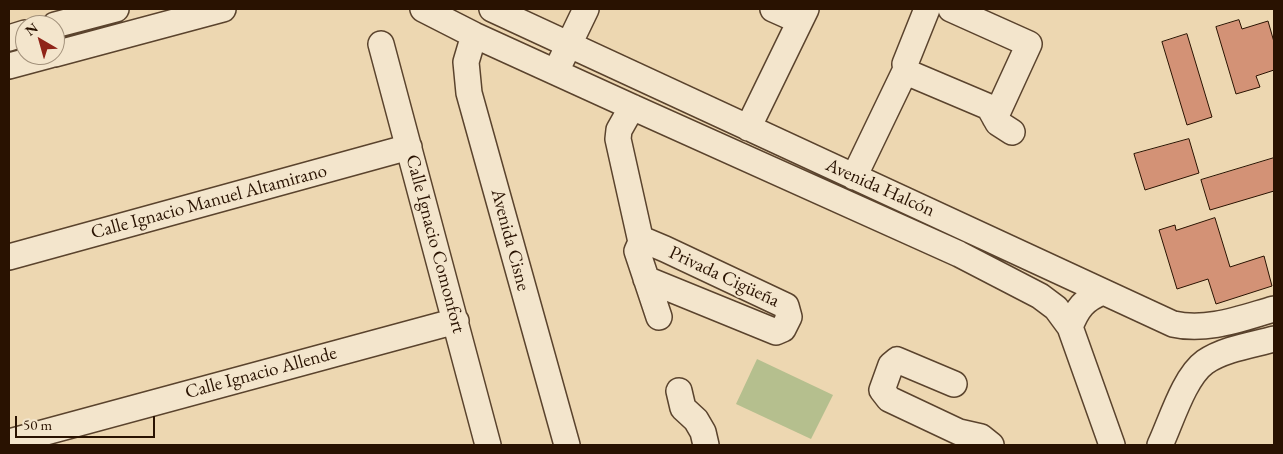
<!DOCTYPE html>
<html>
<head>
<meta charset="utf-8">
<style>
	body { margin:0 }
	#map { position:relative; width:1283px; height:454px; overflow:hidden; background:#edd7b1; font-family:"EB Garamond",serif }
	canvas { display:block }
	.frame { position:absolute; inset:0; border:10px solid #291201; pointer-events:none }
	.north { position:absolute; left:15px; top:15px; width:50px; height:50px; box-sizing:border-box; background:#f3e5cc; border:1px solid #a2917b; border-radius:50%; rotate:322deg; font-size:14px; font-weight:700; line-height:20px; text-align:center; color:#291201 }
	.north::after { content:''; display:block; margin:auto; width:18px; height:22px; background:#8f2418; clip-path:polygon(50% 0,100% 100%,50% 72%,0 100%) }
	.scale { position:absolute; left:15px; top:416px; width:140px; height:22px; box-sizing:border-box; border:2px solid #291201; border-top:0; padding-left:6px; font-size:15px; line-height:18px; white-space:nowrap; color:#291201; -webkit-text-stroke:4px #f3e5cc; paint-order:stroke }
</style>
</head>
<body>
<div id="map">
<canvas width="1283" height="454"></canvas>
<div class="frame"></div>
<div class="north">N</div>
<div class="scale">50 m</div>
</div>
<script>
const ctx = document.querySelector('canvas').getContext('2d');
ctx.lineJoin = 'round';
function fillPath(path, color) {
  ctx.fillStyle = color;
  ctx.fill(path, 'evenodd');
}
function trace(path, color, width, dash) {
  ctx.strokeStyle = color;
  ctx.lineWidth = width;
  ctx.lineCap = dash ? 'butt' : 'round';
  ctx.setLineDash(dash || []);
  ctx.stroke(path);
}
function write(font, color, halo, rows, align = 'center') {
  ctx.font = font + ' "EB Garamond",serif';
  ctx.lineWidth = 4;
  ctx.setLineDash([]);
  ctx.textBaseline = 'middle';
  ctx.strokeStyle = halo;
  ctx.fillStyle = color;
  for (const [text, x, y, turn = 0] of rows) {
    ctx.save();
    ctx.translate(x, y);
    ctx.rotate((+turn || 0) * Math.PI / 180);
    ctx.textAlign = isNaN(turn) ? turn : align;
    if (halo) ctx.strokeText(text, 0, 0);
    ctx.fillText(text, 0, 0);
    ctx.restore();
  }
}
const green = new Path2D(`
	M757,359L833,395L811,439L736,404Z`);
const building = new Path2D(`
	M1239,20L1242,29L1268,21L1274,42V70L1256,76L1260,87L1236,94L1216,27Z
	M1187,34L1212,117L1187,125L1162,42Z
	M1189,139L1199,173L1145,190L1134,154Z
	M1274,158V191L1210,210L1201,180Z
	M1215,218L1230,267L1264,256L1272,286L1216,304L1208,279L1177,289L1159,230L1175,225L1176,230Z`);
const minor = new Path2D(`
	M423,9L474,35L632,107L959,254L1040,296L1056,308L1070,327L1112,445
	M492,9L1173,324C1207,332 1242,318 1274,309
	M773,9L800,21
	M951,9L1029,44L995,118
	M55,25L116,9
	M474,35L466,62L469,93L567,445
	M9,38L25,33
	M381,44L488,445
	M55,54L223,9
	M561,61L586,9
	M9,66L50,55
	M906,69L911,74L989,107L998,123L1012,132
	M632,107L619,130L618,139L641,242L637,251L659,317
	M748,128L806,9
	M854,177L906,69L905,64L927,9
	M641,242L646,241L665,249L786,306L789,317L783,329L776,332L646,279
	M9,257L409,147
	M1070,327C1077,309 1084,299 1103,292
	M954,384L897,360L891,365L882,390L889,399L959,432L981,437L991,445
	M679,391L683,408L696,420L703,432L706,445
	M9,442L456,321
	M1160,445C1171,422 1184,377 1205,362C1224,349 1252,345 1274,339`);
const streetNames = [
	["Avenida Halcón",880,188,24],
	["Calle Ignacio Manuel Altamirano",209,202,-15],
	["Avenida Cisne",510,240,75],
	["Calle Ignacio Comonfort",435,244,75],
	["Privada Cigüeña",724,277,25],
	["Calle Ignacio Allende",261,373,-15]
];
fillPath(green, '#b5bf8e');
fillPath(building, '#d39276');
trace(building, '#291201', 1);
trace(minor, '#5a432d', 28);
trace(minor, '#f3e5cc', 25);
write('19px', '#291201', '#f3e5cc', streetNames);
</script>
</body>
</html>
